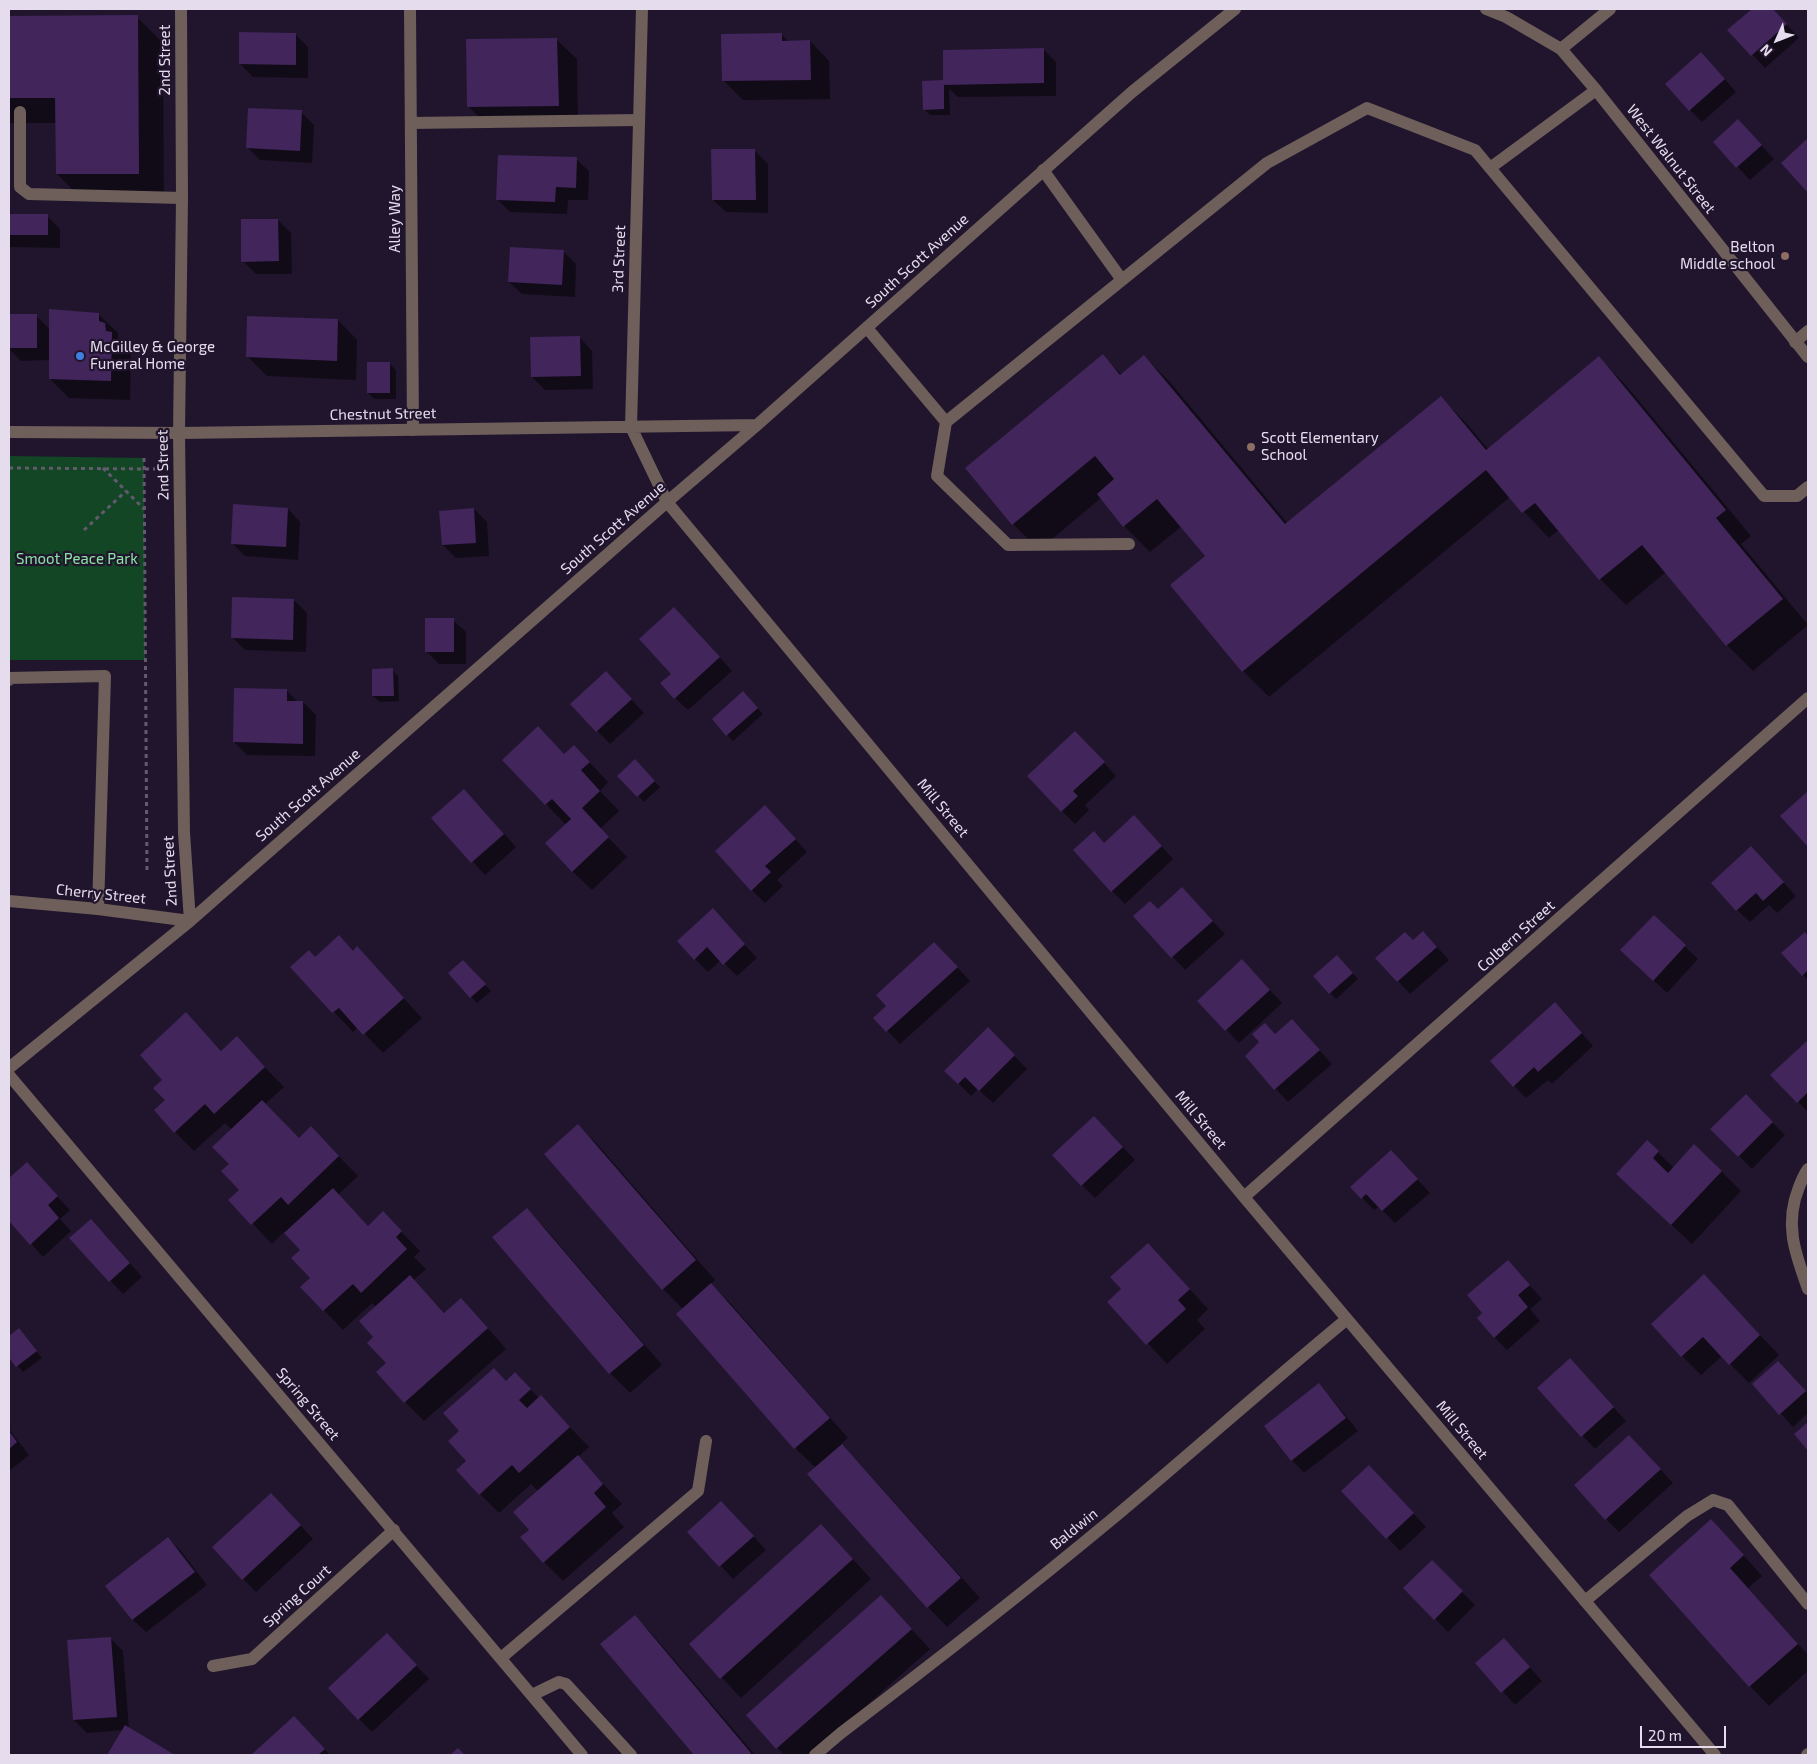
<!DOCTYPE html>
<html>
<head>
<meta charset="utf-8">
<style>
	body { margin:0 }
	#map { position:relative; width:1817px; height:1764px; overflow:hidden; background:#21152d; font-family:"Exo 2",sans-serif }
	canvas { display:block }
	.frame { position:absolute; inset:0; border:10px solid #e5ddee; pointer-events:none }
	.north { position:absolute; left:1752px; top:15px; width:50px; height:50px; -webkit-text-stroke:4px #21152d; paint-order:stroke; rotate:226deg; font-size:14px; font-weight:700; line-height:20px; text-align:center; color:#e5ddee }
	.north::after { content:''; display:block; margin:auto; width:18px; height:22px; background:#e5ddee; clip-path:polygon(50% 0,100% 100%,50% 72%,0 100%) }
	.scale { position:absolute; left:1640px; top:1726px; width:86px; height:22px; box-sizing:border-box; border:2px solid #e5ddee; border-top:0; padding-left:6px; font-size:15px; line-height:18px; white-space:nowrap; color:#e5ddee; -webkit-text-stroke:4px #21152d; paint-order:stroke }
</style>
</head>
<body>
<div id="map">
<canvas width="1817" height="1764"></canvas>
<div class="frame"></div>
<div class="north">N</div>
<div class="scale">20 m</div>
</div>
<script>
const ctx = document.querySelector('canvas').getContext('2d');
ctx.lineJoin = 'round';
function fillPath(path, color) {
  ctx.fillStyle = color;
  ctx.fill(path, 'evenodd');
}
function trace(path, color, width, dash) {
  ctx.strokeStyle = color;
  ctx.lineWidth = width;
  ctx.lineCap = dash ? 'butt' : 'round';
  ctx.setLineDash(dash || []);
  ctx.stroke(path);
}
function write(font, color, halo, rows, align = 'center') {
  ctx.font = font + ' "Exo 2",sans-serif';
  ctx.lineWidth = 4.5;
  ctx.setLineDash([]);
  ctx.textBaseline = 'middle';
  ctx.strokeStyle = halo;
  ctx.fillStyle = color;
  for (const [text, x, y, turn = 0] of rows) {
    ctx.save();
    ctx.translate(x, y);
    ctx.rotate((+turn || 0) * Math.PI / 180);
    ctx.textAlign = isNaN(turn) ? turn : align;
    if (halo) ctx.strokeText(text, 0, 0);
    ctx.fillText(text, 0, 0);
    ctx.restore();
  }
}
const green = new Path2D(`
	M9,456L144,458L145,660H9Z`);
const shadow = new Path2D(`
	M1753,9H1773L1799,38L1765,68L1729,30Z
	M9,17H137L163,43L164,200H83L57,174V123H9Z
	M295,34L308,47V78L253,77L240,64Z
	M781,34L789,42L810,41L829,61L830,99L743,100L724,81Z
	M557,40L577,59L578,125L488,126L468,106Z
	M1043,49L1056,62V96L958,97L949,89L950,115H930L924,109L943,81Z
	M1714,67L1736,92L1702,122L1690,110Z
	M301,112L314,125L312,163L260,160L247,147Z
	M1751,134L1774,159L1750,180L1714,142Z
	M1808,140V191L1783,163Z
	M755,151L768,164V213L726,212L713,200Z
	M576,159L589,171L588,200H568L567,214L510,212L497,199Z
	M9,215L47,216L60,229V248L9,247Z
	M278,220L291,233L292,274H256L243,261Z
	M563,251L576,264L575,297L522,294L509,282Z
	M98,314L118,333V338L131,353L130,400L69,398L50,379V360L21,361L9,349V316H36L50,329Z
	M338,320L357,340L356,380L267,376L248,357Z
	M580,338L592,351L593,389L545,390L532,377Z
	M1103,356L1122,375L1144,356L1170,382L1288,524L1440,397L1466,423L1488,449L1598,358L1624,383L1751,536L1741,544L1808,625L1753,671L1727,645L1666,572L1626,605L1600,579L1559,530L1549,538L1510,497L1269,697L1243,671L1172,585L1206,556L1182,526L1150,552L1124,526L1101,498L1039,550L1013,524L967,468Z
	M389,363L396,370V399H374L368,393Z
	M288,509L300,522L298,560L245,556L232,543Z
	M474,509L487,522L489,556L456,558L443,545Z
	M294,600L307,613L306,652L245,650L232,637Z
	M453,620L466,632V664H439L426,651Z
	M687,621L732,671L688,710L675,698L672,674Z
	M392,670L398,676L399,701L380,702L373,696Z
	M619,686L644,713L610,744L572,704Z
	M286,690L298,702H303L316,715L315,756L247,755L234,742Z
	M743,693L763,714L733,741L713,719Z
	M538,728L565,755L574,746L593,766L608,782L600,791L619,811L600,829L627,857L592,890L572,871L566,825L504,760Z
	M1088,745L1116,776L1085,805L1089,810L1075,824L1062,811Z
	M635,761L660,787L644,802L619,776Z
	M1808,793V846L1782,816Z
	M477,804L516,847L485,875L433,818Z
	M778,820L807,852L777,880L783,886L765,903L752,890Z
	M1147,830L1173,859L1125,904L1112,891L1105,844Z
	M1763,860L1796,896L1777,913L1769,905L1750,922L1737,910Z
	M1182,889L1225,934L1185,970L1135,916L1158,910Z
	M1654,917L1698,959L1667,993L1635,963Z
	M725,923L757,958L737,976L721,960L708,972L695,959Z
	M1423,932L1449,960L1410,994L1377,958L1413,941Z
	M1805,933L1808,937V980L1803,975Z
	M357,948L422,1018L383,1053L358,1027L353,1032L292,967L315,958L353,952Z
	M947,956L970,981L900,1044L875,1018Z
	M1343,962L1358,979L1336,999L1330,993Z
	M469,967L491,991L477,1003L471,997Z
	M1255,974L1282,1003L1239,1043L1199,1001Z
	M186,1014L222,1051L237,1038L256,1058L284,1087L265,1104L299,1139L330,1147L358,1176L338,1195L369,1227L383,1213L420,1251L414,1257L426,1269L414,1280L445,1313L480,1319L506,1349L424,1421L405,1402L375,1337L376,1307L372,1303L343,1330L302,1287L312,1278L301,1250L284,1232L272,1244L230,1200L240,1190L230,1164L232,1130L225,1123L194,1151L175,1132L166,1100L164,1080Z
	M1568,1017L1593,1046L1552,1084L1548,1080L1526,1098L1514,1086Z
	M988,1029L1027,1069L993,1103L978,1089L971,1096L946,1071Z
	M1305,1034L1332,1064L1288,1102L1246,1056Z
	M1808,1041V1112L1772,1075Z
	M1746,1096L1785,1135L1752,1169L1712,1129Z
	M578,1126L598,1145L715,1280L711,1284L731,1304L848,1438L841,1444L861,1465L980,1598L947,1627L928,1607L809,1475L816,1468L795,1448L683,1309L663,1289L546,1154Z
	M1107,1130L1135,1160L1095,1198L1082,1185Z
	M1647,1142L1674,1168L1721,1171L1741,1191L1692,1244L1637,1193Z
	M27,1164L70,1210L60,1219L71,1231L43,1257L9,1219V1180Z
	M1404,1165L1430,1193L1395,1223L1379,1207L1374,1210L1352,1187Z
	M527,1210L546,1229L662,1365L630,1393L610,1373L494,1237Z
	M104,1233L142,1277L123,1294L71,1239Z
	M1508,1262L1542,1299L1530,1309L1540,1321L1507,1350L1494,1337L1484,1313Z
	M1167,1264L1208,1309L1197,1320L1205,1329L1167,1364L1109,1302Z
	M1704,1276L1779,1355L1749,1383L1722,1356L1701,1375L1682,1356Z
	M19,1330L42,1358L23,1372L9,1356V1337Z
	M1582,1373L1626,1421L1595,1449L1538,1388Z
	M515,1374L539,1398L541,1397L589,1447L578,1457L622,1504L612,1513L624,1527L563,1581L544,1562L530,1530L538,1491L531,1484L499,1513L480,1494L468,1461L506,1382Z
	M1791,1375L1808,1394V1413L1793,1427L1754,1384Z
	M1318,1385L1331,1398L1358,1431L1304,1473L1292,1460Z
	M9,1429L29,1455L9,1471Z
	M1642,1449L1673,1483L1619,1532L1606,1519Z
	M1381,1479L1426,1527L1400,1551L1343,1491Z
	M284,1507L313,1539L256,1592L243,1579Z
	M734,1515L766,1550L733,1579L689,1532Z
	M168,1538L181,1551L207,1585L146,1632L133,1620L107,1586Z
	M1730,1540L1762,1576L1748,1588L1808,1655V1671L1769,1706L1750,1686L1651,1575Z
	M840,1545L871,1579L741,1698L691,1645Z
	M1432,1562L1475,1605L1448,1632L1405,1588Z
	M881,1597L930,1649L811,1755H784L748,1715Z
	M635,1616L654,1636L755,1755H695L601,1644Z
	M387,1634L429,1679L372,1732L359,1719Z
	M110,1638L123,1651L129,1729L172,1755H109L124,1730L87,1733L74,1720Z
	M1516,1652L1542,1681L1515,1705L1477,1663Z
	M294,1717L330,1755H253Z`);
const building = new Path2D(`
	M1752,9H1773L1787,24L1751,56L1727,30Z
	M138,15L139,174H56L55,98H9V16Z
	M239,32L296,33V65L239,64Z
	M782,33V41L810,40L811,80L722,81L721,34Z
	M557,38L559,106L467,107L466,39Z
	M1044,48V83L944,85V109L923,110L922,81L943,80V50Z
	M1701,52L1725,79L1689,111L1665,84Z
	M248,108L302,110L300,151L246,148Z
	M1738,119L1762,145L1736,168L1713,142Z
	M1808,138V193L1781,163Z
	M711,149H755L756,200H712Z
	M498,155L577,157L576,188L556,187L555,202L496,200Z
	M9,214H48V235H9Z
	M241,219H278L279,261L241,262Z
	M510,247L564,250L562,285L508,282Z
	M49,309L99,313V321L105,323L106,331L112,332L111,381L49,379Z
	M9,314H37V348H9Z
	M247,316L338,319L337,361L246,357Z
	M580,336L581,376L531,377L530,337Z
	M1103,354L1120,375L1144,355L1285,524L1441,396L1486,450L1599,356L1726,510L1716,518L1783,599L1726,646L1642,545L1599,580L1535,503L1522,513L1486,470L1242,672L1170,585L1205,556L1157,499L1123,527L1097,494L1114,479L1095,456L1012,525L965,468Z
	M367,362H390V393H367Z
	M233,504L288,508L286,547L231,544Z
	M474,508L476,543L442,545L439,511Z
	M232,597L294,599L293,640L231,638Z
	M674,607L720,657L674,699L660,683L671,674L639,639Z
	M425,618H454V652H425Z
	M393,668L394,696H372V669Z
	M606,671L632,699L596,732L570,704Z
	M234,688L287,689V701H303V744L233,742Z
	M743,691L758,708L726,736L712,719Z
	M538,726L564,754L574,745L590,762L581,770L600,791L582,808L609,837L572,872L545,843L571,819L552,799L545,805L502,760Z
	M1075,731L1105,762L1073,791L1078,796L1061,812L1027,776Z
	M635,759L655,781L637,797L617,776Z
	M464,789L504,834L471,863L431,818Z
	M1808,791V847L1780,816Z
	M765,805L796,839L765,866L771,872L751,891L715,851Z
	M1134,815L1162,846L1111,892L1073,850L1094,831L1104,843Z
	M1751,846L1784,882L1763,901L1756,893L1736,911L1711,883Z
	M1182,887L1213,921L1171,958L1133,916L1150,901L1158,909Z
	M713,908L745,944L723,965L707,947L694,960L677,941Z
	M1654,915L1686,945L1653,981L1620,950Z
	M1423,931L1437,947L1397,982L1375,958L1405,932L1413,940Z
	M1805,932L1808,936V970L1802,976L1781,953Z
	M339,935L353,951L357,946L404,998L363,1035L339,1008L332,1013L290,967L309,950L315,957Z
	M934,942L958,967L886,1032L873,1018L886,1006L876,995Z
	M1337,955L1353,973L1329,994L1313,976Z
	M1242,959L1270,990L1225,1031L1197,1001Z
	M463,960L486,984L470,998L448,973Z
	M1555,1002L1582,1033L1538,1072L1534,1067L1513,1087L1490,1061Z
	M186,1012L221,1051L237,1036L265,1067L214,1114L205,1104L174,1133L154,1110L165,1100L153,1088L162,1080L140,1055Z
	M1292,1019L1320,1050L1274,1090L1245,1056L1259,1042L1252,1034L1265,1023L1275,1034Z
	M988,1027L1015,1055L979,1091L965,1077L958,1084L944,1071Z
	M1808,1040V1092L1797,1103L1770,1075Z
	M1746,1094L1773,1122L1738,1157L1710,1129Z
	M262,1100L299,1138L311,1126L339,1156L288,1205L281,1197L251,1225L228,1200L239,1190L221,1171L229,1164L212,1147Z
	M1094,1116L1123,1147L1081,1186L1052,1155Z
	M578,1124L696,1260L662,1290L544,1154Z
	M1647,1140L1659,1151L1653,1158L1668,1173L1694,1144L1722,1171L1671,1225L1616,1174Z
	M1391,1150L1418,1179L1382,1211L1366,1194L1361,1199L1350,1187Z
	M27,1162L58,1196L48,1205L59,1218L30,1245L9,1221V1178Z
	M333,1188L368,1226L383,1211L402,1231L396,1237L407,1249L361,1293L353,1284L323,1311L300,1287L310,1278L291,1258L300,1250L284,1233Z
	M527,1208L644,1345L609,1374L492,1237Z
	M91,1219L130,1263L109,1282L69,1238Z
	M1148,1243L1190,1289L1178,1300L1186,1309L1146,1345L1107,1302L1121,1289L1110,1277Z
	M1508,1260L1530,1285L1518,1295L1528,1307L1494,1338L1477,1318L1482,1313L1467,1295Z
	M1704,1274L1760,1335L1729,1365L1703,1337L1681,1357L1651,1324Z
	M410,1275L444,1313L461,1298L488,1328L404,1403L376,1372L386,1363L367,1343L373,1337L359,1321Z
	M711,1283L830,1418L794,1449L676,1314Z
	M19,1328L37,1351L16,1367L9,1358V1336Z
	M1570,1358L1614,1407L1581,1437L1537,1388Z
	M1778,1361L1806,1391L1779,1415L1752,1384Z
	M494,1368L506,1381L515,1372L531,1389L519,1400L527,1408L541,1395L570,1427L519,1473L512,1465L479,1495L456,1470L466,1461L448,1441L459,1431L443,1413Z
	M1319,1383L1346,1418L1291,1461L1264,1426Z
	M1808,1422V1451L1794,1434Z
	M9,1431L17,1442L9,1449Z
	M1629,1435L1661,1469L1605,1520L1574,1485Z
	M842,1444L961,1578L927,1608L807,1474Z
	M578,1455L603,1484L594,1493L606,1507L543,1563L520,1537L529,1530L513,1512Z
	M1369,1465L1414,1513L1386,1539L1341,1491Z
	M271,1493L301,1525L242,1580L212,1547Z
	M721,1501L754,1536L719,1567L687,1532Z
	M1711,1519L1744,1555L1730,1568L1798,1644L1749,1687L1649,1575Z
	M821,1524L853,1559L720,1679L689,1644Z
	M168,1537L195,1572L132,1620L105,1586Z
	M1432,1560L1463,1591L1434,1620L1403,1588Z
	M881,1595L912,1629L776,1749L746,1715Z
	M635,1615L751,1753L749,1755H694L600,1644Z
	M387,1633L417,1665L358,1720L328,1688Z
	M111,1637L117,1717L73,1720L67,1640Z
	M1504,1638L1530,1667L1501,1693L1475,1663Z
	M294,1716L325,1749L318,1755H251Z
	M125,1725L175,1755H107Z
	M458,1748L465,1755H450Z`);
const path = new Path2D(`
	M144,458L147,874
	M9,468L155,469
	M103,468L144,509
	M84,530L126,491`);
const service = new Path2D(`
	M410,9L413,430
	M20,112V187L29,194L182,198
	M411,123L639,120
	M1490,168L1596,90
	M1043,170L1122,280
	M867,328L946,422L937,476L1008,545L1129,544
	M1795,342L1808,331
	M946,422L1267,163L1367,108L1475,150L1764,496H1797L1808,487
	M9,680V678L105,676L98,909
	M1585,1601L1687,1516L1713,1500L1728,1505L1808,1604
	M532,1695L559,1682L566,1684L631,1755`);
const minor = new Path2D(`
	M642,9L631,427L667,502L1244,1197L1715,1755
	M1486,9L1506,17L1561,49L1596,90L1808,357
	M1561,49L1610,9
	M9,432L179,433L757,425
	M9,901L98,909L190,921L184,833L179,433L182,198L181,9
	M9,1068L190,921L667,502L757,425L1132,92L1235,9
	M9,1075L582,1755
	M1808,1169C1804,1174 1802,1180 1799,1187C1784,1224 1795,1253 1808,1289
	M1244,1197L1808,698
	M501,1658L698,1491L706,1441
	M213,1666L252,1659L394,1530
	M815,1755L841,1733C932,1664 1023,1593 1111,1520C1190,1454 1267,1385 1347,1319
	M1807,1755L1808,1754`);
const markers = [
	[1785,256,5,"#8d6e63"],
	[80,356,5,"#3f7fe0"],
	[1251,447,5,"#8d6e63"]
];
const streetNames = [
	["2nd Street",165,60,-90],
	["West Walnut Street",1671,159,52],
	["Alley Way",395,219,-90],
	["3rd Street",619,259,-88],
	["South Scott Avenue",917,261,-42],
	["Chestnut Street",383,414,-1],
	["2nd Street",163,465,-91],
	["South Scott Avenue",613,528,-41],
	["South Scott Avenue",308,795,-41],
	["Mill Street",943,808,50],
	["2nd Street",170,871,-93],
	["Cherry Street",101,894,6],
	["Colbern Street",1516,936,-42],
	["Mill Street",1201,1120,50],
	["Spring Street",308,1404,50],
	["Mill Street",1462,1430,50],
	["Baldwin",1074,1529,-39],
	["Spring Court",297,1596,-42]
];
const poiNames = [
	["Belton",1775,247,"right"],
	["Middle school",1775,264,"right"],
	["McGilley & George",90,347],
	["Funeral Home",90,364],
	["Scott Elementary",1261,438],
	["School",1261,455]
];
const parkNames = [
	["Smoot Peace Park",77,559]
];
fillPath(green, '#124625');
fillPath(shadow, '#0007');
fillPath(building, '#41255b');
trace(path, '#645a6f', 3, [4, 4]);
trace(service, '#6e5f5a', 12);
trace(minor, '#6e5f5a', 12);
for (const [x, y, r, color] of markers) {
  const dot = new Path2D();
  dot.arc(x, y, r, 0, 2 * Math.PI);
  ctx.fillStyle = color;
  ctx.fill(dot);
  trace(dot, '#21152d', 2);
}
write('15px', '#e5ddee', '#21152d', streetNames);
write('15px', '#e5ddee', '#21152d', poiNames, 'left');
write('15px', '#8be4a4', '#21152d', parkNames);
</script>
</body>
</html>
